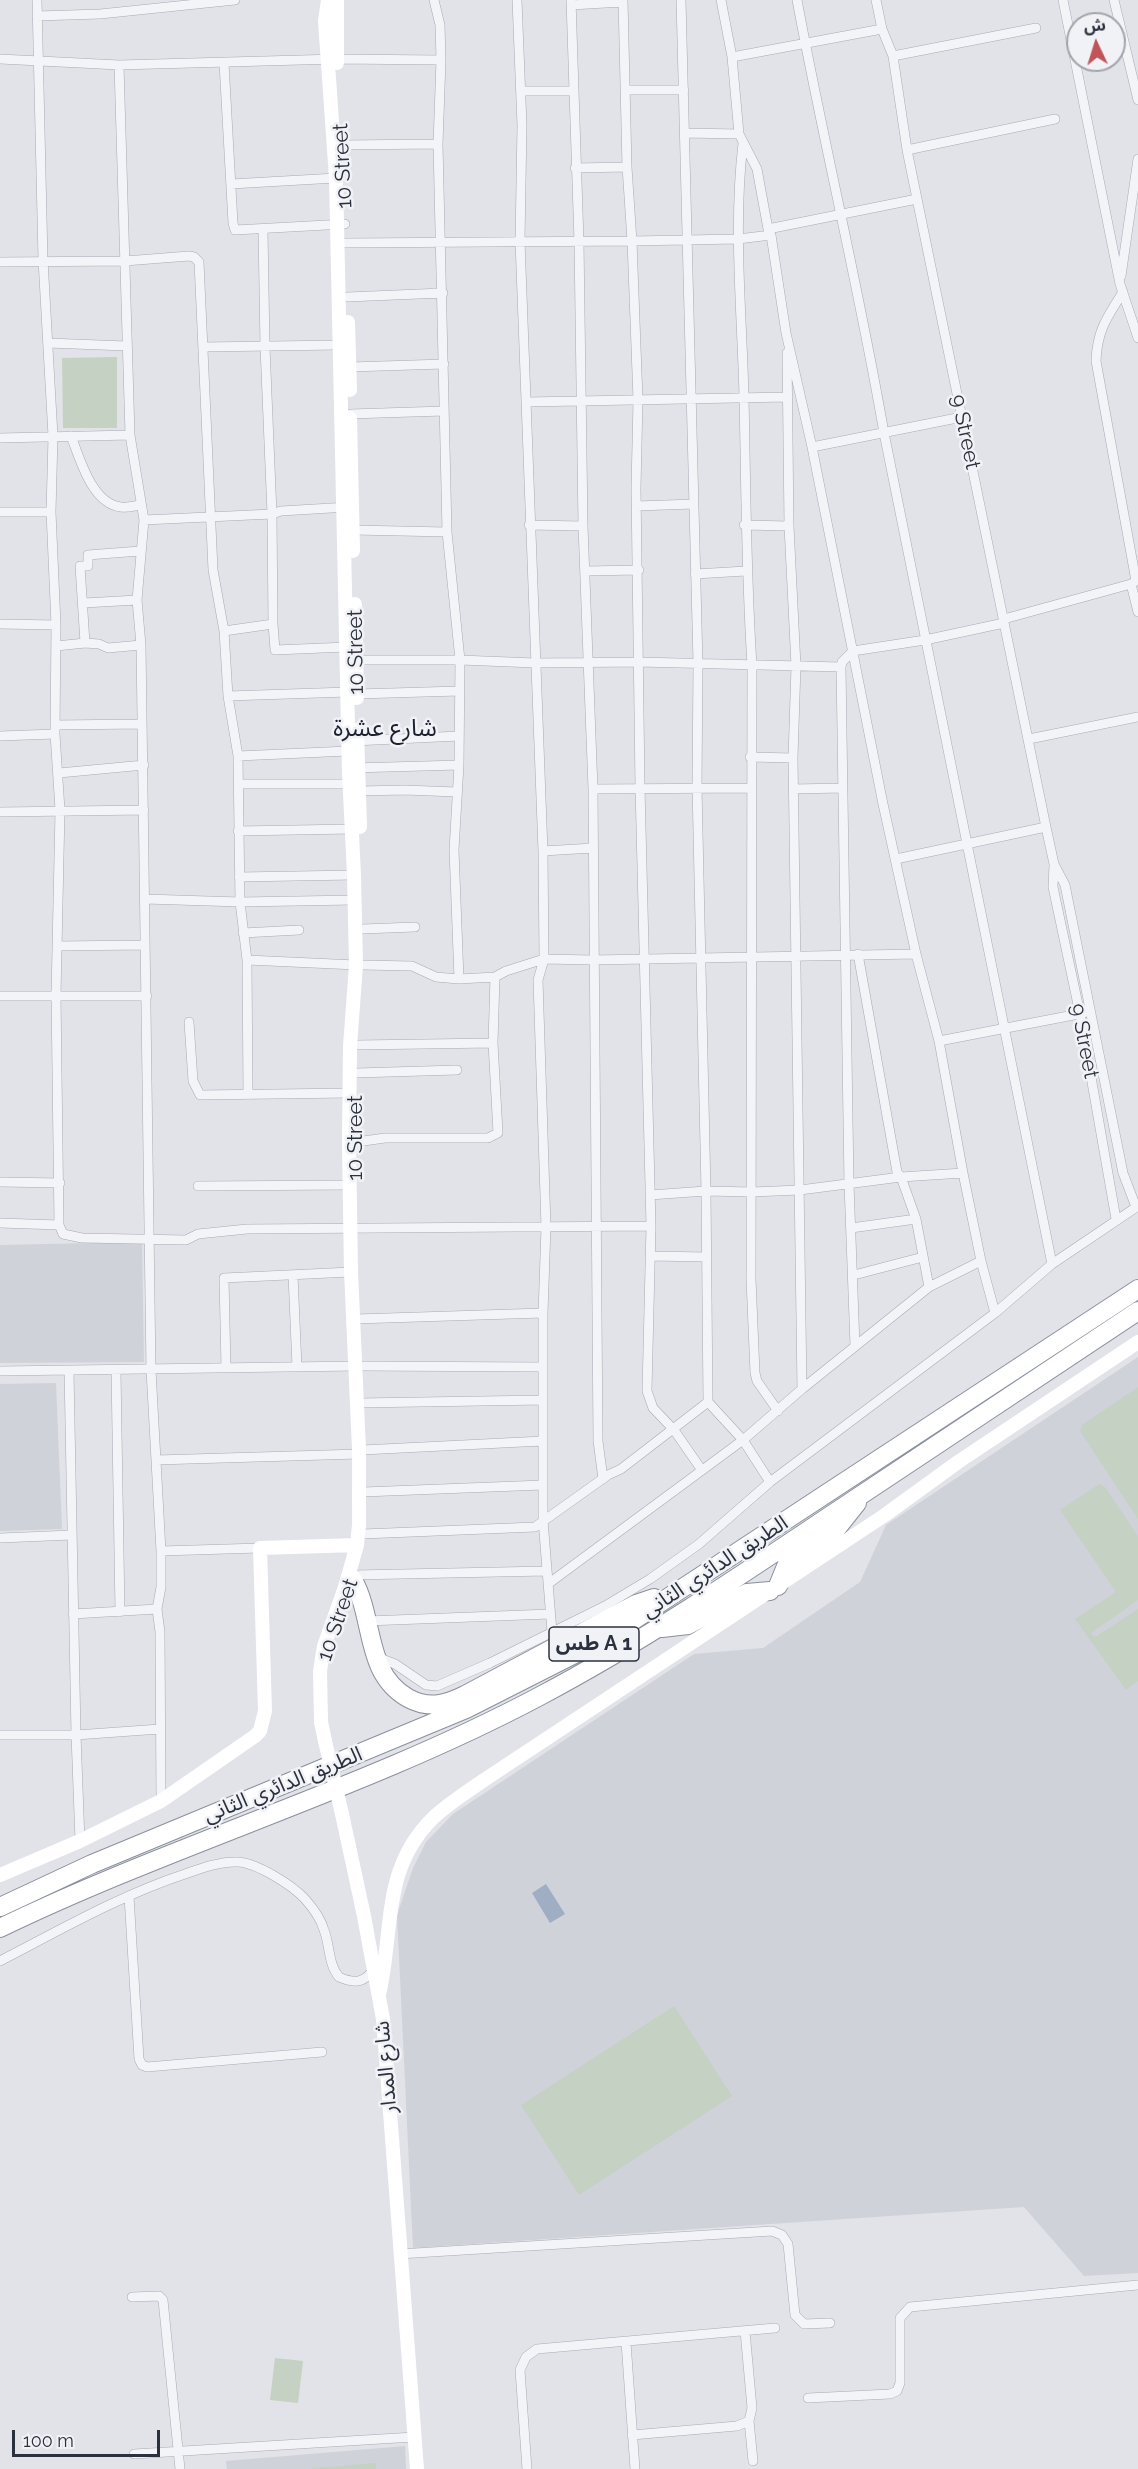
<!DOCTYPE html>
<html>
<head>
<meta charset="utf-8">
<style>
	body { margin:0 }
	#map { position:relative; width:1138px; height:2469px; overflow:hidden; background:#e1e3e8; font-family:Raleway,"Noto Sans Arabic",sans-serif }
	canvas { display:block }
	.north { position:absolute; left:1066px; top:12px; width:60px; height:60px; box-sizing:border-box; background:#f1f2f6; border:2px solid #a2a4ac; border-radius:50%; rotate:356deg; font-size:16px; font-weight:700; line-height:24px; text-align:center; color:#2b303e }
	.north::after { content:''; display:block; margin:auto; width:21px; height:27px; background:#c05458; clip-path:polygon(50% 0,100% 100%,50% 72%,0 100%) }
	.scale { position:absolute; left:12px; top:2430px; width:148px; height:27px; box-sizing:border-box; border:3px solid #2b303e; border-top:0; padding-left:8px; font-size:18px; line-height:21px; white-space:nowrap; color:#2b303e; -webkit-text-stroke:4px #f1f2f6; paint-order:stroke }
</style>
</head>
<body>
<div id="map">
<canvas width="1138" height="2469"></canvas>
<div class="north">ش</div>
<div class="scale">100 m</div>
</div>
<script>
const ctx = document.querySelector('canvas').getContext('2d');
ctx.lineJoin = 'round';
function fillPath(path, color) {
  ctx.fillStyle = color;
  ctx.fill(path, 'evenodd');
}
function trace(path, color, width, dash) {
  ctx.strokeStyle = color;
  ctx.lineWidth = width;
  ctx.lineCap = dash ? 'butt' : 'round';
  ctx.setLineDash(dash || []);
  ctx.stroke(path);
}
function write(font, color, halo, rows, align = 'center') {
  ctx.font = font + ' Raleway,"Noto Sans Arabic",sans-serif';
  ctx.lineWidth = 5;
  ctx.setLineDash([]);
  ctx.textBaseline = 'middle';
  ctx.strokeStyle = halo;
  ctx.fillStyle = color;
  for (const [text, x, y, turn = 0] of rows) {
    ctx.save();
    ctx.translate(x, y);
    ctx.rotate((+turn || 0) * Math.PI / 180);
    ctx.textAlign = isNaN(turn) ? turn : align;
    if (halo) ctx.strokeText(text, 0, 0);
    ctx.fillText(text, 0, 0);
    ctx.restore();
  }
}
const built = new Path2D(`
	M142,1242L144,1362L0,1363V1245Z
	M1138,1357V2273L1084,2276L1024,2207L413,2248L397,1915L413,1868L426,1842L453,1814L694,1654L763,1648L860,1582L886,1525Z
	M56,1383L62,1529L0,1531V1384Z
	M405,2446L406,2469H227L226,2461Z`);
const green = new Path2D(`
	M117,357V428H63L62,358Z
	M1138,1387V1519L1080,1431L1082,1425Z
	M1099,1484L1105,1487L1138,1536V1600L1091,1633L1095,1637L1138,1609V1681L1126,1690L1075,1619L1116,1592L1060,1510Z
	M674,2006L732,2096L579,2195L521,2105Z
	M275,2358L303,2361L298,2403L270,2400Z
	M376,2463V2469H312V2468Z`);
const water = new Path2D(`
	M546,1884L565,1914L550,1923L532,1893Z`);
const street = new Path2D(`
	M37,0L43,260L53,436L51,512L56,625L55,734L60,810L56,995L59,1225L63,1234L82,1238L186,1240L198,1234L247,1229L651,1226
	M434,0L440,25L441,60L438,144L447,532L460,660L459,765L454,850L459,979
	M517,0L522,125L520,241L543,851L544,959L538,980L546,1227L543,1313V1520L552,1632
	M571,0L579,242L583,526L593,789L598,1441L603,1479
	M623,0L627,167L632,241L638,400L636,488L640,787L651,1226L647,1391L653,1408L674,1430L701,1469
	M681,0L698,663L697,787L706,1191L708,1402L743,1440L770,1482
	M721,0L732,57L739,134L757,169L768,229L771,235L786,333L812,447L883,804L916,954L939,1041L963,1173L981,1261L995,1313
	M797,0C824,145 859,288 884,433L1052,1264L1138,1206
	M876,0L882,29L893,56L907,150L1046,827L1054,864L1065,885L1123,1173L1136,1207
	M1063,0L1120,284L1138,338
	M1114,0L1138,100
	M571,5L623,2
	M37,16L100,14L235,0
	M893,56L1036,28
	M732,57L882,29
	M0,59L119,65L337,59L441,60
	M224,63L233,223L235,230L345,224
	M119,65L130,435L144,520L137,600L141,645L151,1370L161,1551V1587L157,1609L160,1632L161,1801
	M625,90H684
	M521,91H573
	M685,133L739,134
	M743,143C733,228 742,313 744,397C746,487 746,575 752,665L751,1279L755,1373L757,1381L778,1411
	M341,145L438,144
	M907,150L1055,119
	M575,168L627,167
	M231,184L336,178
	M768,229L917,199
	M346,243L632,241L738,239L771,235
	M0,262L125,261L189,256L194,257L199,262L213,570L224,631L228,696L238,756L240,902L247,960L248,1095
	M1121,276L1138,159
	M1123,292C1107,317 1097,331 1096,361L1136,581L1131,584L1138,612
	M347,297L443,293
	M48,343L126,346
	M203,347L339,345
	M787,353L789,526L796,666L793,758L802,1389
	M350,367L444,364
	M527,402L788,397
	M350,414L444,411
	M71,436C80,459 92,504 121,507C127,508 134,506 140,505
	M0,438L130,435
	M812,447L962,417
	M637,506L694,504
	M0,512H51
	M144,520L272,514L281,511L348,507
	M529,525L583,526
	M744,525L789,526
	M353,530L447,532
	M586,571L639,570
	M695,574L746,571
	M84,603L137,600
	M1004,619L1131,584
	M0,624L56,625
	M273,624L275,650L347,647
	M224,631L273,624L272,514L265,347L263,230
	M85,643L80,566H88V555L140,551
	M56,646L85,643L99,644L108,648L141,645
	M358,660H460L535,663L639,662L841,667
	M357,694L459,691
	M228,696L348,692
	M55,725L142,724
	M0,736L55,734
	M1029,739L1138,717
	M354,741L459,736
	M238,756L348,751
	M750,757L793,758
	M353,768L459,765
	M59,773L144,765
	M238,784H349
	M593,789L751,788
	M793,789L842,788
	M360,791L405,790L456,792
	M0,812L144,810
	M238,831L352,829
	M543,851L593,848
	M896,859L1046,827
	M1054,865L1053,887L1080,1014L1116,1219
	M239,877L354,875
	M145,899L240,902L354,900
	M362,929L415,927
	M243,933L299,930
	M57,946L145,945
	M858,954L897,1172L901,1177L916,1219L929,1287
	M247,960L356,965
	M362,965L412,966L436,977L459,979L495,977L506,971L544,959L593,960L916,954
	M0,996H147
	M189,1022L193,1081L200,1095L350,1093
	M939,1041L1084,1013
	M357,1045L493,1043
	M356,1073L457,1070
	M349,1143L385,1138H488L498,1133L493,1043L495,977
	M0,1182L60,1183
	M198,1186L351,1185
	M650,1195L706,1191L752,1192L800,1190L901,1177L963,1173
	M0,1223L59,1225
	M851,1228L916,1219
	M651,1256L707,1257
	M293,1275L297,1367
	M854,1275L923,1257
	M356,1319L543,1313
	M855,1346L849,1184L841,667L842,662L853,651L925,640L1004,623
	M226,1368L224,1278L351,1272
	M0,1371L358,1366L543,1367
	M69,1371L76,1735L80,1841
	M116,1371L120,1612
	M359,1403L543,1400
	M362,1450L543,1441
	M156,1460L359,1454
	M363,1492L543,1485
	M363,1534L535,1527L608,1475L621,1469L708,1402
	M0,1538L72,1535
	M161,1551L260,1548
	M354,1575L547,1571
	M548,1584L743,1440L802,1389L929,1287L981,1261
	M73,1614L157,1609
	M367,1621L550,1614
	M377,1657L395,1664L426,1685L437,1686L490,1663L605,1606L650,1579L699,1544L770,1482L995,1313L1052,1264
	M0,1735H76L160,1729
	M129,1896L139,2059L142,2065L147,2067L322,2052
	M0,1961C60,1930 121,1895 185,1874C202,1868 221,1861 238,1862C257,1863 292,1885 305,1899C313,1908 321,1919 324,1930C330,1945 328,1964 339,1977C355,1984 364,1983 374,1969
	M399,2254L772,2231L782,2235L788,2244L795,2315L804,2324L830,2323
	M132,2297L159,2296L163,2300L180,2469
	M626,2342L635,2469
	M808,2398L890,2394L897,2391L900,2383V2318L910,2307L1138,2285
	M749,2421L753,2461
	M632,2435L737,2426L749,2421L752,2408L745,2331
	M134,2454L414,2437
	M527,2469L520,2370L526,2357L537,2349L775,2328`);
const secondary = new Path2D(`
	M337,0V63
	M348,322L350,390
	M350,418L353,551
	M355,604L357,698
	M357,730L360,827
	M325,1741L321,1722L320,1671L324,1646L345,1587L357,1545L359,1525V1449L351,1272L349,1143L350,1046L356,965L354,875L349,773L336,178L325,21L328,0
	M342,1814L364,1916L383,2019L417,2469
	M0,1875L80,1841L161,1801L255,1736L260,1731L265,1711L260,1548L357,1545
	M379,1995C394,1930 381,1869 433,1818C448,1804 467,1792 484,1780L885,1515L958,1462L1138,1342`);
const highway = new Path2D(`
	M353,1580C375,1619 364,1673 408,1698C428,1709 445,1705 465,1695L636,1604L654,1598
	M778,1586L787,1564L834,1532L857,1503
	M662,1628L688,1625L747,1593L770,1591
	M0,1907L92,1864L466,1709L608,1637L1138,1289
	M0,1928C176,1843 367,1788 540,1696C640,1643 734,1580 828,1517C931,1448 1035,1380 1138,1311`);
const secondaryBridge = new Path2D(`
	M325,1741L342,1814`);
const shields = [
	[594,1644,90]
];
const shieldNames = [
	["طس A 1",594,1644]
];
const streetNames = [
	["10 Street",343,166,-93],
	["9 Street",965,432,78],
	["10 Street",356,652,-91],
	["9 Street",1084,1041,79],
	["10 Street",356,1138,-90],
	["الطريق الدائري الثاني",715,1567,-33],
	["10 Street",338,1620,-71],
	["الطريق الدائري الثاني",283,1785,-22],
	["شارع المدار",386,2067,-95]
];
const quarterNames = [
	["شارع عشرة",385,729]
];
fillPath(built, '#d0d2da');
fillPath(green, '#c5d1c3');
fillPath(water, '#a0aec4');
trace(street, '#a7aab2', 10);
trace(highway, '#8a909d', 20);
trace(street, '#f3f4f7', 9);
trace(secondary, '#fff', 14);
trace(highway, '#fff', 18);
trace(secondaryBridge, '#fff', 14);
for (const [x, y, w] of shields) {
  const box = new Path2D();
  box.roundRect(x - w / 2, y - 17, w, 34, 4.5);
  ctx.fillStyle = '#f1f2f6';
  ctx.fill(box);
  trace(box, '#2b303e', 1.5);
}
write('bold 20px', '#2b303e', null, shieldNames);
write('21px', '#2b303e', '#f1f2f6', streetNames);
write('24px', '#1d212f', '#f1f2f6', quarterNames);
</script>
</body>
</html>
